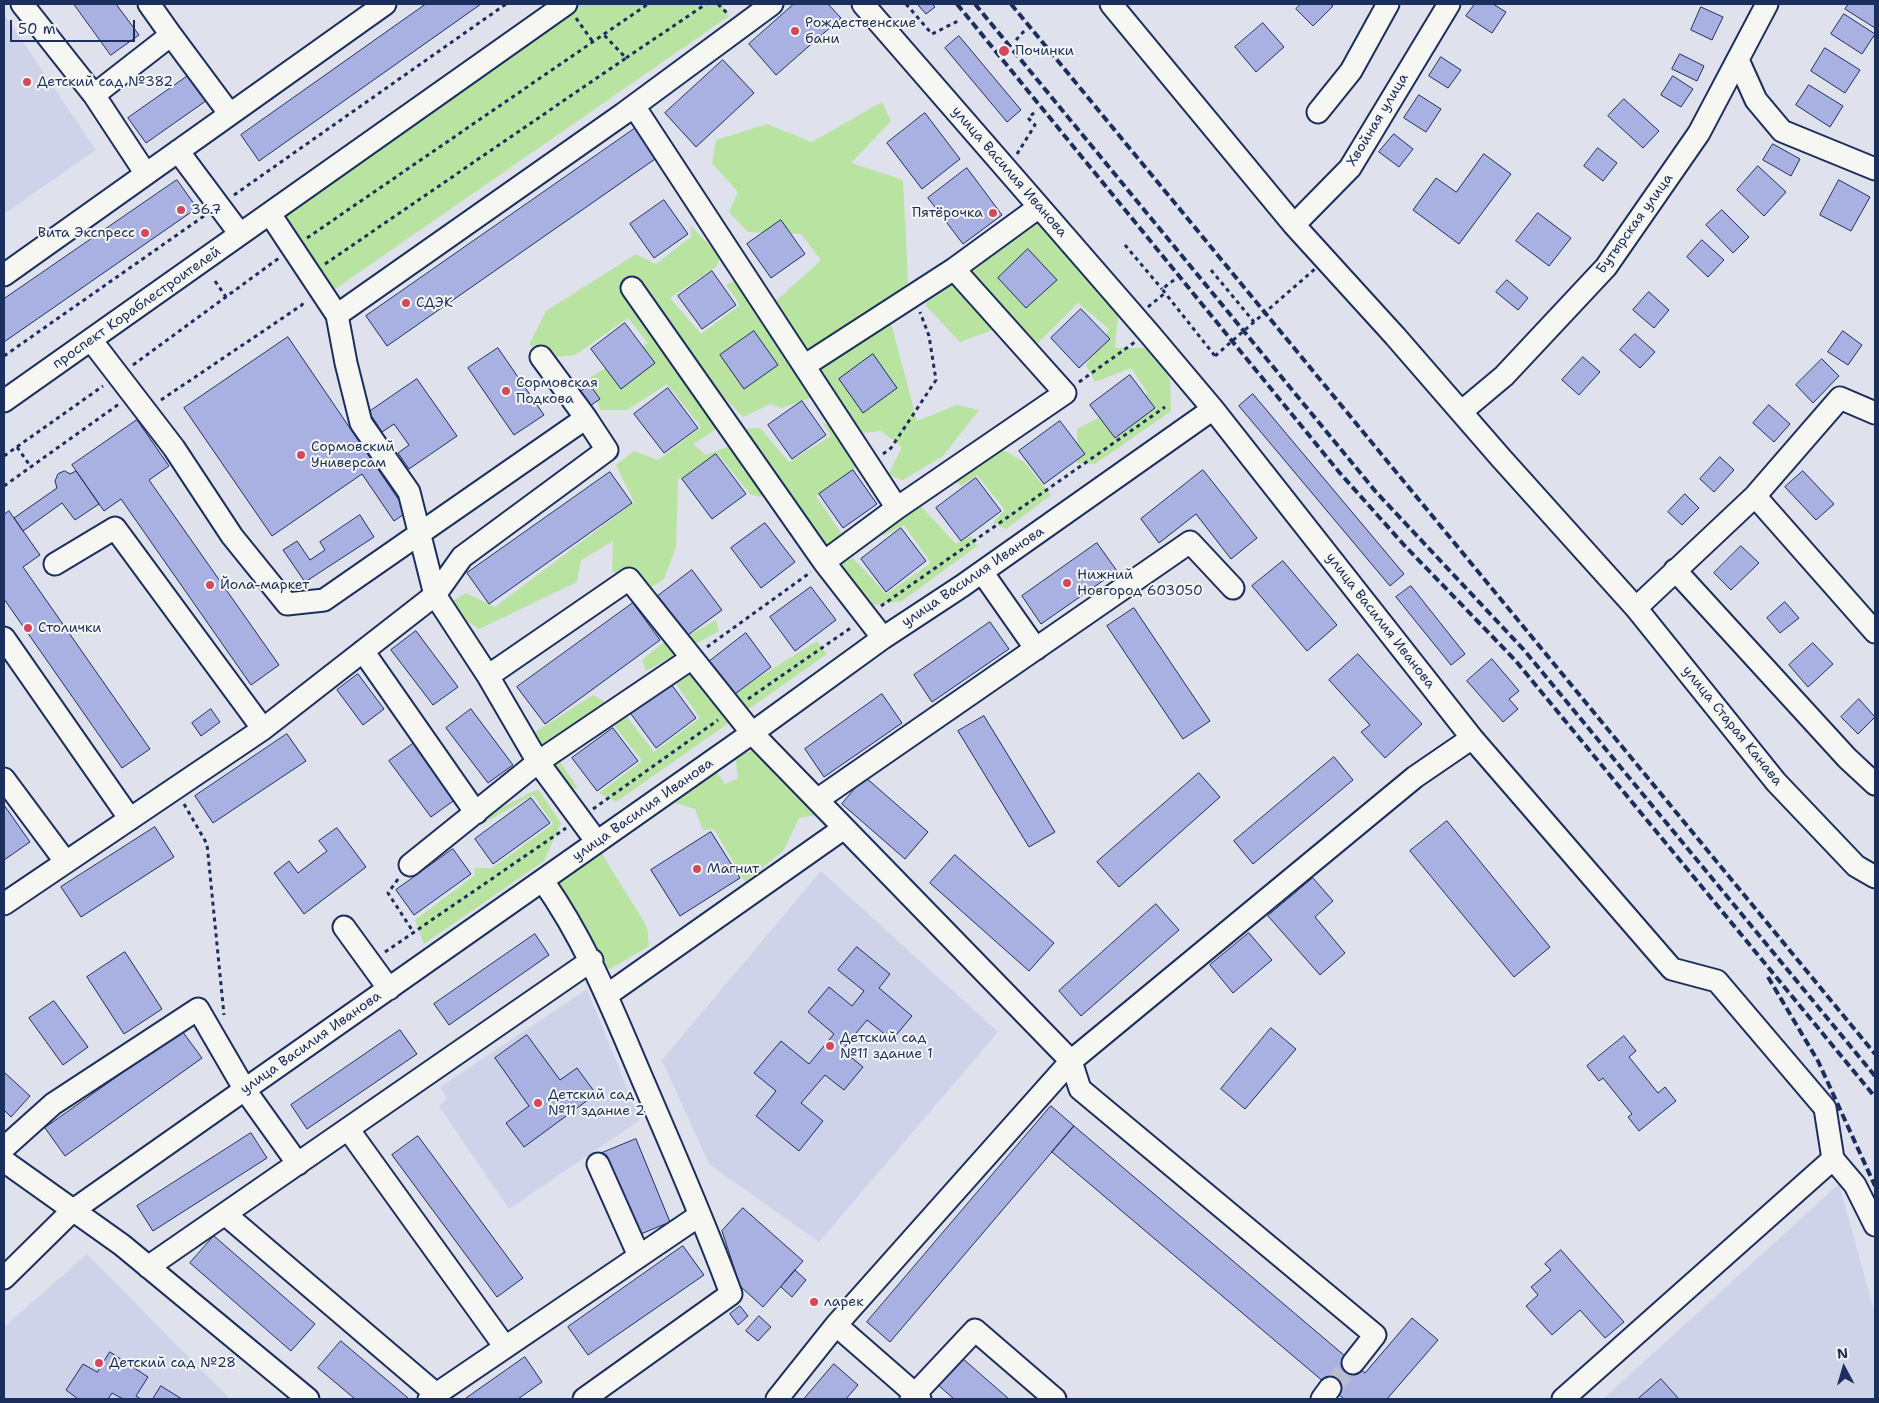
<!DOCTYPE html>
<html>
<head>
<meta charset="utf-8">
<style>
	body { margin:0 }
	#map { position:relative; width:1879px; height:1403px; overflow:hidden; background:#dfe1ed; font-family:"Shantell Sans",sans-serif }
	canvas { display:block }
	.frame { position:absolute; inset:0; border:5px solid #1b2f5e; pointer-events:none }
	.north { position:absolute; left:1819px; top:1343px; width:50px; height:50px; -webkit-text-stroke:4px #f6f6f2; paint-order:stroke; rotate:354deg; font-size:14px; font-weight:700; line-height:20px; text-align:center; color:#1b2f5e }
	.north::after { content:''; display:block; margin:auto; width:18px; height:22px; background:#1b2f5e; clip-path:polygon(50% 0,100% 100%,50% 72%,0 100%) }
	.scale { position:absolute; left:10px; top:20px; width:125px; height:22px; box-sizing:border-box; border:2px solid #1b2f5e; border-top:0; padding-left:6px; font-size:15px; line-height:18px; white-space:nowrap; color:#1b2f5e; -webkit-text-stroke:4px #f6f6f2; paint-order:stroke }
</style>
</head>
<body>
<div id="map">
<canvas width="1879" height="1403"></canvas>
<div class="frame"></div>
<div class="north">N</div>
<div class="scale">50 m</div>
</div>
<script>
const ctx = document.querySelector('canvas').getContext('2d');
ctx.lineJoin = 'round';
function fillPath(path, color) {
  ctx.fillStyle = color;
  ctx.fill(path, 'evenodd');
}
function trace(path, color, width, dash) {
  ctx.strokeStyle = color;
  ctx.lineWidth = width;
  ctx.lineCap = dash ? 'butt' : 'round';
  ctx.setLineDash(dash || []);
  ctx.stroke(path);
}
function write(font, color, halo, rows, align = 'center') {
  ctx.font = font + ' "Shantell Sans",sans-serif';
  ctx.lineWidth = 4;
  ctx.setLineDash([]);
  ctx.textBaseline = 'middle';
  ctx.strokeStyle = halo;
  ctx.fillStyle = color;
  for (const [text, x, y, turn = 0] of rows) {
    ctx.save();
    ctx.translate(x, y);
    ctx.rotate((+turn || 0) * Math.PI / 180);
    ctx.textAlign = isNaN(turn) ? turn : align;
    if (halo) ctx.strokeText(text, 0, 0);
    ctx.fillText(text, 0, 0);
    ctx.restore();
  }
}
const built = new Path2D(`
	M4,14L96,150L4,214Z
	M821,871L998,1032L819,1242L709,1164L662,1060Z
	M587,989L640,1120L509,1209L439,1106L447,1099L440,1087Z
	M1839,1184L1875,1314V1399H1603Z
	M87,1254L230,1399H4V1327Z`);
const green = new Path2D(`
	M566,4H721L729,16L325,296L270,214Z
	M882,102L891,121L851,163L903,180L908,282L887,308L917,421L957,405L979,410L943,456L903,480L888,475L902,447L881,431L860,433L776,301L821,260L801,234L748,232L729,212L738,192L712,163L716,140L767,124L812,142Z
	M1033,216L1118,315L1115,348H1150L1170,379L1171,411L1095,464L1077,463V429L1148,393L1131,368L1095,382L1086,365L1109,329L1078,303L1035,346L954,253Z
	M691,226L720,256L717,266L670,298L701,334L740,305L726,285L738,279L813,397L782,408L770,404L743,417L721,394L716,429L693,444L706,455L727,447L741,429L760,428L789,462L831,436L823,423L836,426L861,464L816,496L841,533L868,516L825,556L779,479L755,455L741,468L768,493L763,497L751,495L718,454L678,480L676,547L664,579L645,591L612,571L613,541L581,560L577,582L479,629L445,606L466,593L495,607L634,502L616,465L634,451L658,460L701,427L667,384L627,410H600L589,378L648,343L628,318L575,355L554,357L529,345L546,311L636,254L656,264L691,237Z
	M923,274L961,285L995,329L960,342L926,306Z
	M1000,448L1024,462L1051,495L1006,529L993,522L1005,510L977,475L961,486L953,477Z
	M918,503L956,544L971,536L977,546L902,601L866,606L833,566L853,558L886,594L931,563L904,525L883,536L880,527Z
	M638,605L686,637L716,620L719,631L646,671L642,660L664,642Z
	M817,641L827,654L616,802L599,793L642,761L613,724L588,735L581,719L542,744L535,732L593,695L624,713L654,752L700,718L676,684L693,670L721,701Z
	M761,748L825,814L799,818L784,850L745,882L714,829L703,830L695,809L663,799L714,768L725,784L738,778L735,756Z
	M556,756L578,788L566,790L544,764Z
	M538,789L561,823L544,861L424,944L415,920L475,875L474,868H492L553,824L533,795L484,823L479,819Z
	M599,849L647,927L649,946L610,969L603,968L553,884Z`);
const building = new Path2D(`
	M74,4H116L139,35L111,55Z
	M426,4H481L259,161L241,135Z
	M794,4H828L841,18L776,75L749,44Z
	M920,4H932L935,7L926,14L918,5Z
	M1301,4H1330L1333,6L1313,26L1296,9Z
	M1475,4H1493L1506,12L1492,33L1466,16Z
	M1849,4H1875V28L1845,9Z
	M1701,7L1723,17L1712,40L1691,30Z
	M1844,14L1875,34L1862,54L1831,34Z
	M1263,23L1284,47L1256,72L1235,47Z
	M959,36L1021,110L1007,122L945,48Z
	M1825,48L1860,70L1845,93L1811,71Z
	M1680,54L1704,66L1697,81L1672,69Z
	M1441,57L1461,70L1448,88L1429,76Z
	M723,60L754,93L696,147L665,113Z
	M192,73L210,98L146,143L128,118Z
	M1673,76L1693,89L1681,107L1661,95Z
	M1809,85L1843,106L1830,127L1796,105Z
	M1419,95L1441,109L1426,132L1404,118Z
	M1624,99L1659,131L1643,148L1608,116Z
	M925,113L960,159L922,189L887,143Z
	M637,127L658,157L387,346L366,316Z
	M1394,134L1413,149L1399,167L1379,152Z
	M1773,144L1800,159L1791,176L1763,160Z
	M1598,148L1617,163L1603,181L1584,166Z
	M1484,154L1511,174L1459,244L1413,210L1436,178L1456,192Z
	M1758,166L1786,192L1764,216L1737,190Z
	M967,168L1002,215L963,244L928,198Z
	M177,180L197,208L4,342V299Z
	M1839,180L1870,197L1851,231L1820,215Z
	M664,200L688,234L654,258L630,224Z
	M1722,210L1749,237L1733,253L1706,225Z
	M1538,213L1571,238L1549,266L1516,241Z
	M781,220L805,254L771,278L747,244Z
	M1702,240L1724,260L1708,277L1687,257Z
	M1028,249L1057,280L1026,308L998,278Z
	M712,271L736,305L702,329L678,296Z
	M1507,280L1528,298L1518,310L1496,292Z
	M1649,292L1669,310L1654,328L1633,310Z
	M1081,309L1110,339L1079,368L1051,338Z
	M625,323L655,363L621,389L591,349Z
	M754,331L778,365L744,389L720,355Z
	M1843,331L1862,345L1848,365L1828,352Z
	M1635,334L1655,352L1640,368L1620,350Z
	M288,337L407,512L394,521L362,474L272,536L184,408Z
	M498,348L544,415L514,435L468,368Z
	M873,354L897,388L863,413L839,379Z
	M1583,357L1600,372L1579,395L1562,380Z
	M1822,359L1839,376L1813,403L1796,385Z
	M1130,375L1155,408L1115,438L1090,405Z
	M417,379L457,436L409,469L398,453L409,445L394,424L382,432L369,412Z
	M590,385L600,399L587,408L577,394Z
	M668,388L698,428L664,453L634,414Z
	M1253,394L1404,574L1390,586L1239,406Z
	M802,401L826,435L792,459L768,425Z
	M1769,405L1790,424L1774,442L1753,423Z
	M137,420L169,466L149,480L279,665L251,685L121,499L104,511L72,465Z
	M1060,421L1085,454L1044,484L1019,451Z
	M716,454L746,494L712,519L682,479Z
	M1720,457L1734,470L1714,492L1700,479Z
	M853,470L877,504L843,528L819,494Z
	M1203,470L1257,538L1231,559L1196,514L1159,543L1141,519Z
	M65,471L70,474L76,471L99,504L75,520L62,503L23,531L14,518L57,488L55,481L58,474Z
	M1803,471L1834,504L1816,520L1785,487Z
	M610,472L632,503L489,604L467,573Z
	M976,478L1001,511L961,541L936,508Z
	M1685,494L1699,508L1682,525L1668,512Z
	M9,511L40,555L23,567L150,749L122,768L4,599V515Z
	M360,515L374,537L305,582L283,550L297,541L310,560L325,550L320,542Z
	M765,523L795,562L761,588L731,548Z
	M901,528L926,561L886,592L861,559Z
	M1097,543L1117,571L1041,624L1022,596Z
	M1741,546L1759,563L1731,590L1714,573Z
	M1283,561L1337,625L1307,651L1252,586Z
	M692,570L722,610L688,635L658,596Z
	M1411,586L1465,654L1451,665L1396,597Z
	M811,587L836,620L795,651L770,617Z
	M1785,602L1799,618L1780,633L1767,618Z
	M633,603L660,640L545,724L517,687Z
	M1134,608L1210,721L1183,739L1107,626Z
	M990,622L1009,649L932,702L914,675Z
	M416,631L458,687L433,705L391,650Z
	M746,633L771,667L731,697L706,664Z
	M1813,643L1833,664L1808,687L1789,665Z
	M1358,654L1422,724L1385,758L1361,732L1370,725L1329,680Z
	M1492,659L1519,691L1509,699L1518,709L1503,722L1467,681Z
	M358,674L384,709L363,725L337,690Z
	M671,684L696,718L656,748L631,714Z
	M882,694L902,723L824,777L805,749Z
	M1859,699L1875,717L1858,734L1841,717Z
	M211,709L220,722L201,736L192,723Z
	M471,709L513,765L488,783L446,728Z
	M984,716L1055,832L1029,847L958,731Z
	M613,728L638,761L597,791L572,758Z
	M287,734L306,761L213,823L195,796Z
	M414,743L456,799L431,817L389,761Z
	M1334,757L1353,780L1253,864L1234,841Z
	M1199,773L1220,797L1119,887L1097,862Z
	M865,777L928,832L905,859L842,804Z
	M531,798L550,823L493,864L475,839Z
	M4,805L30,842L4,860Z
	M1447,821L1550,947L1514,977L1410,851Z
	M155,827L174,857L81,917L61,887Z
	M337,828L366,867L304,914L274,873L289,861L298,873L327,851L319,841Z
	M711,832L740,878L680,916L651,870Z
	M453,849L471,874L414,915L396,890Z
	M955,855L1054,943L1029,971L930,883Z
	M1313,878L1333,901L1315,917L1345,953L1320,975L1268,916Z
	M1156,904L1179,930L1081,1016L1059,991Z
	M1249,933L1272,960L1233,993L1210,965Z
	M535,934L549,955L449,1025L434,1004Z
	M857,947L890,974L879,988L912,1016L892,1040L867,1020L842,1050L863,1067L844,1090L825,1075L801,1103L823,1121L799,1151L756,1116L776,1091L754,1073L781,1041L809,1064L834,1034L808,1012L829,987L852,1006L864,991L838,970Z
	M125,952L162,1009L124,1034L87,977Z
	M54,1001L88,1047L63,1065L29,1018Z
	M1271,1028L1296,1049L1245,1109L1221,1089Z
	M400,1030L417,1054L307,1129L291,1105Z
	M182,1031L202,1058L65,1156L45,1128Z
	M527,1035L560,1080L577,1068L596,1094L524,1147L506,1123L529,1106L495,1058Z
	M1624,1036L1636,1051L1629,1057L1658,1093L1665,1087L1676,1101L1639,1131L1628,1117L1632,1114L1603,1078L1599,1081L1587,1066Z
	M4,1072L30,1096L11,1117L4,1110Z
	M1051,1106L1074,1126L890,1342L867,1322Z
	M1074,1126L1365,1373L1412,1318L1438,1340L1387,1399H1344L1052,1152Z
	M251,1133L267,1158L153,1231L137,1206Z
	M418,1136L523,1278L497,1297L392,1155Z
	M636,1139L670,1222L636,1236L602,1153Z
	M743,1208L803,1261L763,1307L740,1286L722,1231Z
	M214,1236L315,1324L291,1351L190,1263Z
	M683,1246L704,1275L588,1355L568,1327Z
	M1561,1250L1624,1322L1605,1338L1580,1310L1552,1335L1526,1306L1538,1295L1531,1287L1551,1270L1545,1264Z
	M795,1270L806,1280L792,1297L781,1287Z
	M740,1306L748,1316L738,1325L730,1314Z
	M759,1316L771,1327L758,1341L746,1331Z
	M341,1341L408,1398L407,1399H355L318,1368Z
	M110,1352L148,1377L136,1396L141,1399H123L112,1393L108,1399H78L66,1390L83,1364L97,1372Z
	M525,1357L542,1382L518,1399H465Z
	M962,1358L1009,1399H954L938,1385Z
	M834,1364L858,1385L846,1399H804Z
	M1661,1379L1679,1399H1638Z
	M161,1386L182,1399H153Z`);
const minorTunnel = new Path2D(`
	M1330,1388L1353,1363`);
const path = new Path2D(`
	M718,4L728,14
	M906,4L932,34L960,20
	M576,18L593,42
	M1016,40L1026,29
	M626,58L706,4
	M1017,154L1035,125L1028,118L1035,112
	M234,195L506,4
	M307,238L648,4
	M1125,245L1162,289
	M325,264L626,58L604,35
	M1211,270L1254,322
	M1174,280L1162,289L1215,356
	M215,281L226,297
	M1148,307L1165,293
	M4,356L204,216
	M133,365L279,258
	M1079,382L1135,342
	M161,400L302,305L304,300
	M17,447L31,467
	M883,454L891,448L936,380L929,336L920,312
	M4,456L103,386
	M4,486L119,404
	M881,606L1165,407
	M707,647L811,572
	M748,699L852,627
	M184,804L207,844L224,1015
	M593,809L718,720
	M398,879L388,893L414,933
	M385,952L566,828`);
const minor = new Path2D(`
	M22,4L94,95
	M149,4L171,35
	M863,4L1148,332L1213,409L1472,738L1672,969L1717,981L1825,1108L1833,1159L1563,1399
	M1111,4L1294,225L1395,336L1501,458L1636,608L1776,782L1856,866L1875,877
	M1738,60L1756,100L1782,131L1875,169
	M634,106L897,508L824,562L883,638
	M1318,112L1351,71L1388,4
	M178,151L240,234
	M146,174L94,95L171,35L229,113
	M270,214L337,315L346,363L361,423L409,492L435,595L488,676L538,762L597,842
	M1294,225L1350,168L1449,4
	M4,275L385,4
	M632,288L824,562
	M337,315L623,114L772,4
	M91,340L174,448L232,536L287,604L324,600L586,418L541,357
	M804,366L954,269L1039,207
	M4,401L566,4
	M1461,412L1504,376L1606,267L1699,133L1767,4
	M1755,496L1875,632
	M897,508L1065,393L954,269
	M55,564L115,528L263,729
	M1675,570L1847,758L1875,784
	M982,572L1036,649
	M1636,608L1755,496L1840,398L1875,413
	M4,638L130,819
	M363,651L476,813
	M488,676L629,579L752,733L1071,1061L1080,1089L1375,1335L1353,1363
	M4,779L65,861
	M817,800L1190,542L1233,588
	M410,865L538,762L692,658
	M543,881C587,943 614,1013 644,1083C674,1153 705,1223 731,1294L584,1399
	M4,904L263,729L435,595L462,557L607,450L586,418
	M344,927L389,989
	M607,995L844,828
	M348,1129L505,1347
	M4,1148L53,1104L198,1009L245,1090L298,1164
	M1833,1159L1855,1185L1875,1225
	M4,1161L122,1245L308,1399
	M598,1164L639,1256
	M225,1214L436,1394
	M148,1267L592,960
	M4,1278L72,1211L752,733L883,638L962,586L1213,409
	M429,1399L700,1215
	M777,1399L836,1325
	M911,1399L915,1394L836,1325L1071,1061L1415,777L1472,738
	M920,1399L915,1394L975,1330L1055,1399
	M1322,1399L1330,1388`);
const rail = new Path2D(`
	M957,4L1339,472L1404,545L1515,660L1875,1097
	M975,4L1376,492L1524,650L1875,1076
	M1011,4L1875,1054
	M1768,977L1818,1061L1875,1186`);
const pathBridge = new Path2D(`
	M1215,356L1316,268`);
const markers = [
	[795,31,5,"#d1495b"],
	[1004,51,6,"#d1495b"],
	[27,82,5,"#d1495b"],
	[181,210,5,"#d1495b"],
	[993,213,5,"#d1495b"],
	[145,233,5,"#d1495b"],
	[406,303,5,"#d1495b"],
	[506,391,5,"#d1495b"],
	[301,455,5,"#d1495b"],
	[1067,583,5,"#d1495b"],
	[210,585,5,"#d1495b"],
	[28,628,5,"#d1495b"],
	[697,869,5,"#d1495b"],
	[830,1046,5,"#d1495b"],
	[538,1103,5,"#d1495b"],
	[814,1302,5,"#d1495b"],
	[99,1363,5,"#d1495b"]
];
const poiNames = [
	["Рождественские",805,23],
	["бани",805,39],
	["Починки",1015,51],
	["Детский сад №382",37,82],
	["36.7",191,210],
	["Пятёрочка",983,213,"right"],
	["Вита Экспресс",135,233,"right"],
	["СДЭК",416,303],
	["Сормовская",516,383],
	["Подкова",516,399],
	["Сормовский",311,447],
	["Универсам",311,463],
	["Нижний",1077,575],
	["Новгород 603050",1077,591],
	["Йола-маркет",220,585],
	["Столички",38,628],
	["Магнит",707,869],
	["Детский сад",840,1038],
	["№11 здание 1",840,1054],
	["Детский сад",548,1095],
	["№11 здание 2",548,1111],
	["ларек",824,1302],
	["Детский сад №28",109,1363]
];
const streetNames = [
	["Хвойная улица",1378,120,-59],
	["улица Василия Иванова",1009,172,49],
	["Бутырская улица",1635,224,-54],
	["проспект Кораблестроителей",137,308,-35],
	["улица Василия Иванова",973,577,-34],
	["улица Василия Иванова",1380,621,52],
	["улица Старая Канава",1732,726,51],
	["улица Василия Иванова",643,810,-35],
	["улица Василия Иванова",311,1043,-35]
];
fillPath(built, '#ced3ea');
fillPath(green, '#b9e3a0');
fillPath(building, '#a8b1e2');
trace(building, '#1b2f5e', 1);
trace(minorTunnel, '#b8bdd0', 21, [21, 11]);
trace(minor, '#1b2f5e', 25);
trace(path, '#1b2f5e', 3, [4, 4]);
trace(minor, '#f6f6f2', 21);
trace(rail, '#1b2f5e', 4, [8, 4]);
trace(pathBridge, '#1b2f5e', 3, [4, 4]);
for (const [x, y, r, color] of markers) {
  const dot = new Path2D();
  dot.arc(x, y, r, 0, 2 * Math.PI);
  ctx.fillStyle = color;
  ctx.fill(dot);
  trace(dot, '#f6f6f2', 2);
}
write('14px', '#1b2f5e', '#f6f6f2', poiNames, 'left');
write('14px', '#1b2f5e', '#f6f6f2', streetNames);
</script>
</body>
</html>
